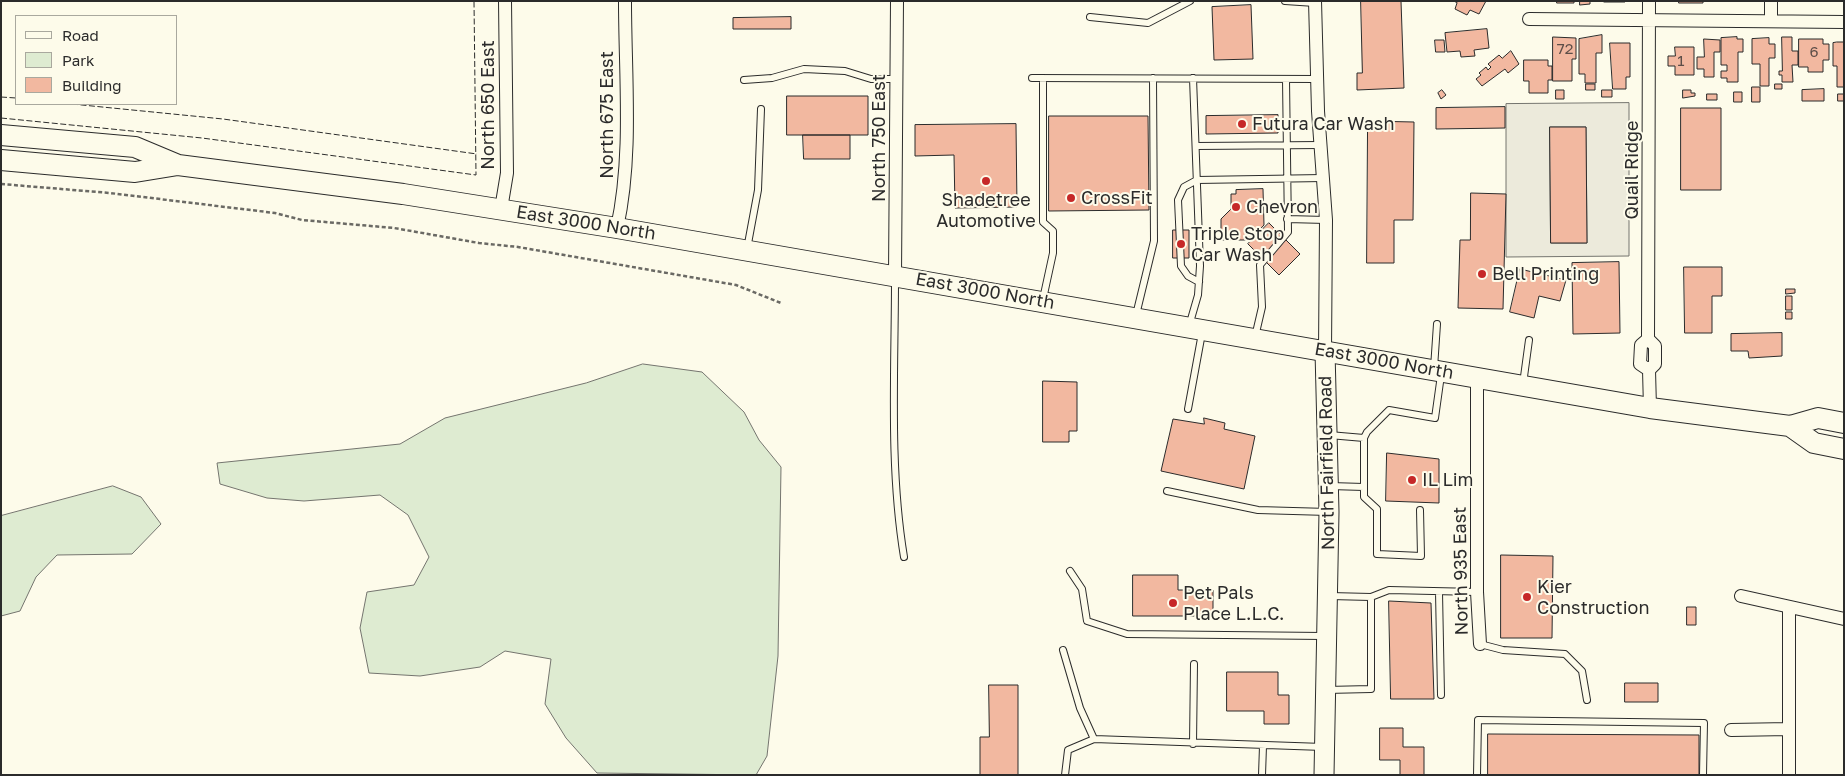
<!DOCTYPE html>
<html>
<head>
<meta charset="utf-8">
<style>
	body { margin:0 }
	#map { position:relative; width:1845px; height:776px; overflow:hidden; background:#fdfbea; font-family:"Golos Text",sans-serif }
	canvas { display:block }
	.frame { position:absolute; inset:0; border:2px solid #2b2b2b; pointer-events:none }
	.legend { position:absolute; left:15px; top:15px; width:162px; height:90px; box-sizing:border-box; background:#fdfbea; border:1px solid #a9a89e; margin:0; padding:6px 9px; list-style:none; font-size:15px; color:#2b2b2b }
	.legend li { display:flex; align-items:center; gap:10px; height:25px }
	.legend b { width:25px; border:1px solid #a9a89e }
</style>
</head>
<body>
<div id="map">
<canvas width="1845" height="776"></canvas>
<div class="frame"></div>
<ul class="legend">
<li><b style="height:6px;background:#fdfbea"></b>Road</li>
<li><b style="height:14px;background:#deebd1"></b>Park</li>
<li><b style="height:14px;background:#f2b8a0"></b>Building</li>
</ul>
</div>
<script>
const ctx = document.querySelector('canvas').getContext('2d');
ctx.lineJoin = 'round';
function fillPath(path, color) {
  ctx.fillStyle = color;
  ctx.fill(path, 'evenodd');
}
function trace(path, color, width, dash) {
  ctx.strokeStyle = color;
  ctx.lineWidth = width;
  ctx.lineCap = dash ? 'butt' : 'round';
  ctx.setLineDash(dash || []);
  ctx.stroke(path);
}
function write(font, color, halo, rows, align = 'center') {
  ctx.font = font + ' "Golos Text",sans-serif';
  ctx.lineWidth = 4;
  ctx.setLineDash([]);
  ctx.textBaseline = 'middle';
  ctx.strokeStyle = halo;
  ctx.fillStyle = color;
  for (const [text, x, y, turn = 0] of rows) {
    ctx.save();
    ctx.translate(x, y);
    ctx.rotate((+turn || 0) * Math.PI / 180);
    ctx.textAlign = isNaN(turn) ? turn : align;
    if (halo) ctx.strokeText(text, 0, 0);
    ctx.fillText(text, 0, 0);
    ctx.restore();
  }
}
const green = new Path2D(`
	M643,364L702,372L744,412L759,440L781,467L778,656L767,756L756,775L597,773L566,738L545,704L551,659L505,651L480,667L420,676L369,673L360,628L367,592L414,585L429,557L408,515L380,495L304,501L267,498L220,484L217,463L400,444L445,418L586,383Z
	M113,486L141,497L161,524L132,554L57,555L36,577L20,611L1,616V516Z`);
const parking = new Path2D(`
	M1629,103V256L1506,257V104ZM1550,127H1586L1587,243H1551Z`);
const building = new Path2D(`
	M1361,1H1401L1404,88L1357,90V73H1362Z
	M1454,1H1486L1479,14L1470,10L1467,15L1455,9L1457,3Z
	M1557,1H1574V3H1557Z
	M1580,1H1590V4L1580,5Z
	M1604,1H1625V2H1604Z
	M1679,1H1703V3H1679Z
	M1251,5L1253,59L1214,60L1212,7Z
	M791,17V29H733V18Z
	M1487,29L1489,48L1474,50L1475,56L1461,57L1460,51L1447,52L1445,33Z
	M1602,35V53H1596V83H1585V74H1579V39Z
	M1553,37L1576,38V59H1572V81H1553Z
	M1737,37V39H1743V52H1738V82H1727V78H1721V71H1727V65H1721V38Z
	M1782,37H1792V51H1798V65H1792L1793,82H1782V75H1779V71H1782Z
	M1769,38V44H1775V58H1769V86H1760V64H1752V39Z
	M1704,39L1720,40V52H1714V77H1704V69H1697V57H1704Z
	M1799,39H1823V44H1829V60H1823V72H1808V67H1799Z
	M1435,40H1444L1445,52H1436Z
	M1837,42H1844V87H1837V66H1833V43Z
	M1610,43H1630V77H1626V89H1613Z
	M1675,47H1694V75H1675V66H1668V56H1675Z
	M1511,51L1519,64L1508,73L1505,69L1482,86L1476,79L1481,75L1479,73L1486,67L1488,70L1491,67L1488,64L1499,55L1502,58Z
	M1524,60H1548V66H1552V80H1548V93H1529V81H1524Z
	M1586,84H1595V90H1586Z
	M1775,84H1782V89H1775Z
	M1752,87H1760V102H1752Z
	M1824,89V101H1802V90Z
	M1442,90L1446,95L1441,99L1438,93Z
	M1556,90H1564V99H1556Z
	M1602,90H1612V97H1602Z
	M1683,90H1691V93H1695V96L1683,98Z
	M1734,92H1742V102H1734Z
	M1707,94H1717V100H1707Z
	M1838,94H1844V101H1838Z
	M787,96H868V135H787Z
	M1505,107V128L1436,129V108Z
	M1681,108H1721V190H1681Z
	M1278,115V133L1206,134V116Z
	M1049,116H1148L1149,210L1049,211Z
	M1368,121L1414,122L1413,220H1394V263H1367Z
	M1016,124L1017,207L955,208L954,155L915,156V125Z
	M1550,127H1586L1587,243H1551Z
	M803,135H850V159H804Z
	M1263,189L1264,225L1250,240H1221V219L1231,209V194H1236V190Z
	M1471,193L1506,194L1503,309L1458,308L1460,240H1470Z
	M1269,223L1300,254L1279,275L1248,244Z
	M1173,230H1189V258H1173Z
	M1619,262L1620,333L1573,334L1572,263Z
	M1684,267H1722V296H1712V333H1685Z
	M1520,269L1566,280L1560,301L1539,296L1534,318L1510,312Z
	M1786,289H1795V293L1786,294Z
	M1786,296H1792V310H1786Z
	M1786,312H1792V319H1786Z
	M1782,333V356L1749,358L1748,351H1731V334Z
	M1043,381L1077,382V431H1069V442H1043Z
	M1204,418L1225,423L1224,429L1255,436L1244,489L1161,471L1173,419L1204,424Z
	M1387,453L1439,459V503L1386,501Z
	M1501,555L1553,556L1552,638H1501Z
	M1133,575H1178V590H1213V616H1133Z
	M1389,601L1431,603L1434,699H1391Z
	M1687,607H1696V625H1687Z
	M1227,672H1278V695H1289V724H1264V711H1227Z
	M1625,683H1658V702H1625Z
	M989,685H1018V775H980V737H989Z
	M1380,728H1403V747H1424V775H1400V760H1380Z
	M1488,734L1699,735V775H1488Z`);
const path = new Path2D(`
	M1,184L110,193L275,213L302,220L394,228L479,243L518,247L736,285L781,303`);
const service = new Path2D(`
	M1285,1L1315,3
	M1090,17L1148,23L1190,1
	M1032,78L1318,79
	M1043,78V222L1053,231V253L1043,299
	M744,80L772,78L804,69L845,71L871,79H897
	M1196,146L1321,145
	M1287,219L1326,220
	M747,249L758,190L761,109
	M895,279C895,371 889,466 904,557
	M1199,282L1188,276L1181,266L1178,200L1184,187L1197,180L1323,178
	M1136,315L1154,241L1153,78
	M1189,326L1198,295L1200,266L1193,78
	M1255,337L1262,307L1260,265L1288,232L1286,79
	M1434,368L1437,324
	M1523,384L1529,340
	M1188,409L1202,333
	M1329,435L1364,438
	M1330,486L1364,487
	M1167,491L1258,510L1328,512
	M1420,510L1421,556L1377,554V509L1364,497V438L1367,432L1389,410L1435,418L1441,375
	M1070,571L1082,589L1087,621L1127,634L1324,636
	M1439,592L1441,695
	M1330,596L1371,597L1389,590L1477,592
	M1480,644L1503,650L1565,654L1582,671L1587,700
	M1063,650L1080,708L1094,739
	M1326,690L1371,689V597
	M1193,744L1194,664
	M1065,775L1068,750L1094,739L1323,747
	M1262,775L1263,746
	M1477,775L1478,720L1704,723L1703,775`);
const minor = new Path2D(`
	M1315,1L1318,111L1326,220L1325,351
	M1529,19L1844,22
	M1771,21V1
	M501,209L507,173L505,1
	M617,228C633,155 625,76 625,1
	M895,275L897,1
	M1648,339L1649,1
	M1649,370L1640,364L1641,345L1648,339L1655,346V364L1649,370L1650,408
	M1477,377V592L1480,644
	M1741,596L1844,619
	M1731,730L1789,729
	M1789,775V607`);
const secondary = new Path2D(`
	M1324,775L1329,512L1325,351`);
const primary = new Path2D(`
	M1,135L135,147L178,165L403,194L617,228L1650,408L1790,426L1818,418L1844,423
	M1,160L135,172L178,165
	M1790,426L1814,443L1844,449`);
const fence = new Path2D(`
	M1,97L16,98
	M72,104L223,119L477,154
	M1,118L202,138L476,175L474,1`);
const markers = [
	[1242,124,5,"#c62828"],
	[986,181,5,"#c62828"],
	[1071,198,5,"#c62828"],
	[1236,207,5,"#c62828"],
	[1181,244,5,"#c62828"],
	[1482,274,5,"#c62828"],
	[1412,480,5,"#c62828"],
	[1527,597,5,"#c62828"],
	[1173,603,5,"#c62828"]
];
const numberNames = [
	["72",1565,49],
	["6",1814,52],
	["1",1681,61]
];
const streetNames = [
	["North 650 East",488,105,-90],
	["North 675 East",607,115,-90],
	["North 750 East",879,138,-90],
	["Quail Ridge",1632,170,-90],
	["East 3000 North",586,223,9],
	["East 3000 North",985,291,10],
	["East 3000 North",1384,361,10],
	["North Fairfield Road",1327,463,-91],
	["North 935 East",1461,571,-91]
];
const poiNames = [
	["Futura Car Wash",1252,124],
	["CrossFit",1081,198],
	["Shadetree",986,200,"center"],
	["Automotive",986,221,"center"],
	["Chevron",1246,207],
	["Triple Stop",1191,234],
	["Car Wash",1191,255],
	["Bell Printing",1492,274],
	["IL Lim",1422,480],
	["Kier",1537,587],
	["Construction",1537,608],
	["Pet Pals",1183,593],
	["Place L.L.C.",1183,614]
];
fillPath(green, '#deebd1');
trace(green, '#74746e', 1);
fillPath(parking, '#eceadb');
trace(parking, '#74746e', 1);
fillPath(building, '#f2b8a0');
trace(building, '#2b2b2b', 1);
trace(service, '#2b2b2b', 8);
trace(minor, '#2b2b2b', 14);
trace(secondary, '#2b2b2b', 21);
trace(primary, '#2b2b2b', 22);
trace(path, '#6a6964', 2.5, [4, 2.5]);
trace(service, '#fdfbea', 6);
trace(minor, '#fdfbea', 12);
trace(secondary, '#fdfbea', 19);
trace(primary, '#fdfbea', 20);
trace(fence, '#2b2b2b', 1, [6, 2.5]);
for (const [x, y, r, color] of markers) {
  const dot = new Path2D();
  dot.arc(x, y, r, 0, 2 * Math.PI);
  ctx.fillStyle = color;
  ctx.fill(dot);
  trace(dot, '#fdfbea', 2);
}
write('15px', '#5d4e48', null, numberNames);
write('18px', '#2b2b2b', '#fdfbea', streetNames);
write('18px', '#2b2b2b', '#fdfbea', poiNames, 'left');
</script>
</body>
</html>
